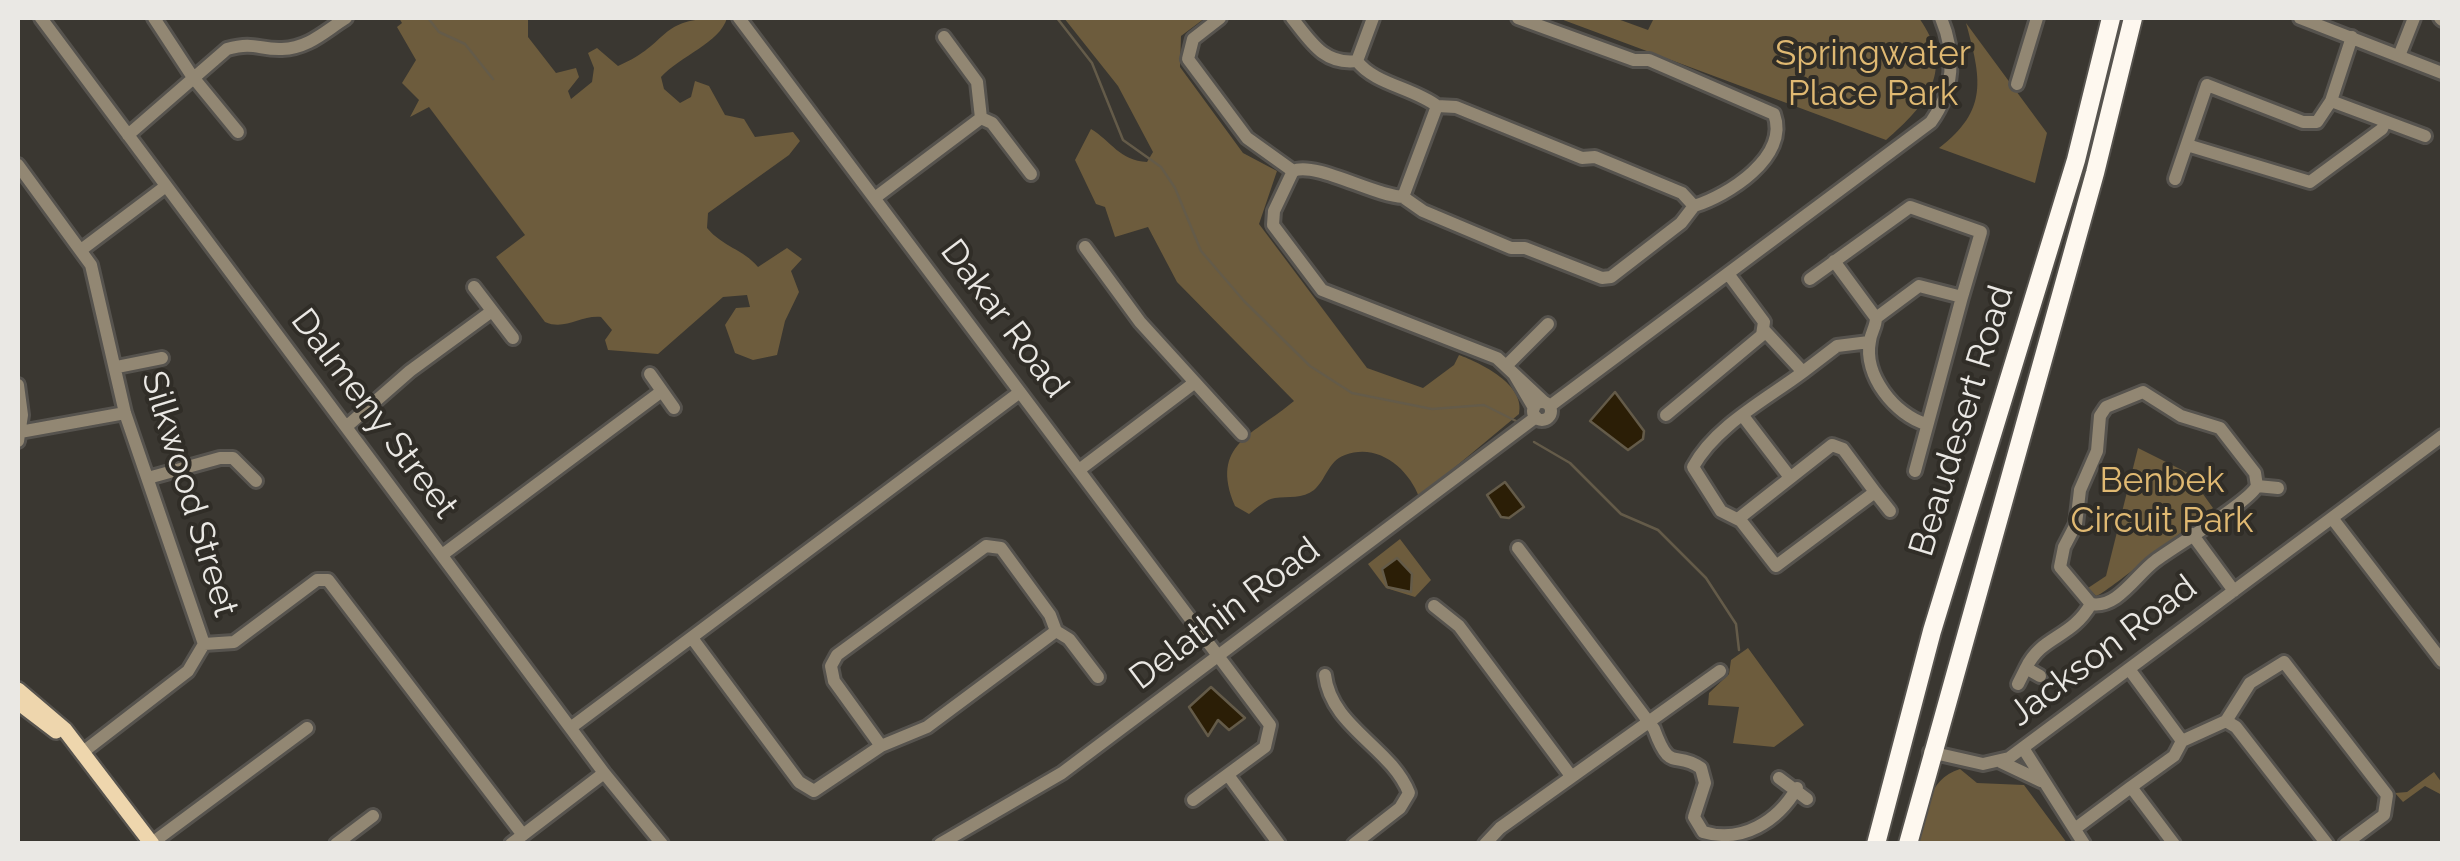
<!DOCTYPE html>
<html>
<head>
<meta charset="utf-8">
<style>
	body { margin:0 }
	#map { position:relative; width:2460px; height:861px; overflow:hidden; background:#3a3731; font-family:Raleway,sans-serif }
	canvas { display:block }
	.frame { position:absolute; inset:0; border:20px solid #eae8e4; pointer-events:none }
</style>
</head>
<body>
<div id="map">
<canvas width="2460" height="861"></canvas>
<div class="frame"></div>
</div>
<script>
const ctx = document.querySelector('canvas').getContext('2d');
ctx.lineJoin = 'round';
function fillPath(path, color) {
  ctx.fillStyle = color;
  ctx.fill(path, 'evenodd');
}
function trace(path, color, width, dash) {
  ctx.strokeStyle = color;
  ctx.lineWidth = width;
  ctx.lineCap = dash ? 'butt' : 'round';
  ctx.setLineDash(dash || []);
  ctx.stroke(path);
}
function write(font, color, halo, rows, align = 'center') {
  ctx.font = font + ' Raleway,sans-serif';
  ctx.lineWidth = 8;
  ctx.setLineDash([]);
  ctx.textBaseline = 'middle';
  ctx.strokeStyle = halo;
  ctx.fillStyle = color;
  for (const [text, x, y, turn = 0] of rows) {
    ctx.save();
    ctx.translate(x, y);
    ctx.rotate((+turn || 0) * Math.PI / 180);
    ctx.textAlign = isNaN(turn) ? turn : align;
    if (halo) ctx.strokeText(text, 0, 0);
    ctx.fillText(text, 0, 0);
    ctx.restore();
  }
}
const green = new Path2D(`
	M399,18H528V37L556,73L576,68L579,77L568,91L571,99L592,82L594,68L588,53L597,48L618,66C674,42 654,17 727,18C720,43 680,56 661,77L664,89L680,103L691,97L695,81L709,86L725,115L744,119L755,137L793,132L800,141L789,155L708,213L707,228C723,247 743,249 758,267L787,248L802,259L791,271L799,292L785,321L777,355L753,360L735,353L725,325L736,308L750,307L747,295L723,297L658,354L608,350L605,340L612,330L601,317C580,315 565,331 545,322L496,257L525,235L429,107L410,117L419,100L402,83L416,60L397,27L402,23Z
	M1064,18H1205L1181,36L1180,67L1243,153L1277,171L1259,224L1367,368L1423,388L1454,365L1459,355C1481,363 1526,385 1519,414L1419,497C1409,469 1378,442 1345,455C1328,461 1326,480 1314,490C1303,499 1288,496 1275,498C1266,499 1257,508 1249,514L1235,506C1209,444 1254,435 1294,401L1177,282L1148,227L1115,237L1105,207L1096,204L1075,160L1091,129C1111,141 1120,161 1147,162L1153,152L1118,86Z
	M1558,18H1615L1648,30L1654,18H1919C1956,69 1927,105 1886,140Z
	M1966,23L2047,133L2035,183L1939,148C1989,110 1981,78 1966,23Z
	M2138,448L2188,473L2213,508C2196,520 2104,595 2096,596L2088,588L2106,576Z
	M1400,539L1431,580L1415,597L1386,588L1368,564Z
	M1748,648L1804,725L1774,747L1733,743L1739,707L1708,705L1709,693L1729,674L1731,660Z
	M1960,769L1977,783L2024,785L2067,843L1918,844C1926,813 1926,780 1960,769Z
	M2434,772L2442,783V795L2425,786L2403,802L2395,793L2407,792Z`);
const water = new Path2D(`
	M1615,392L1644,431L1643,439L1628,450L1590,421Z
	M1505,482L1524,507L1509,518L1501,517L1487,495Z
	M1397,558L1412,574L1411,592L1387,587L1382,569Z
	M1211,687L1245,718L1229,730L1218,720L1208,736L1189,707Z`);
const stream = new Path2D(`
	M428,18L439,32L465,44L493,79
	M1057,18L1092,63L1123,140L1161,167L1175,188L1201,251L1244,301L1310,366L1352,393L1432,409L1484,405L1518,422
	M1534,442L1570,463L1621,514L1658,530L1706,578L1736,624L1739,650`);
const minor = new Path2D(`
	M41,18L604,773L662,844
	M154,18L192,76L238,132
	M739,18L1270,725L1265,747L1193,800
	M1220,18L1193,39L1188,59L1247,138L1293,171
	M1292,18C1311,42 1324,65 1357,61L1373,18
	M1518,18L1634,60H1649L1774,114C1790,157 1727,196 1694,206
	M2300,18L2442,73
	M2440,18L2442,20
	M944,37L977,82L981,118
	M2399,56L2414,18
	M2017,84L2037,18
	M2331,101L2425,136
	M128,135L227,49C255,41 259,50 282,49C309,48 325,31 346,18
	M2187,145L2310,182L2382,129L2385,122
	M18,165L91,265L125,413L204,644L188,671L83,752
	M1293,171L1274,211L1273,225L1322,290L1497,358L1544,402
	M1293,171C1315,161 1374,196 1403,197L1437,106C1414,88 1374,84 1357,61
	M2175,179L2207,85L2303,122H2317L2331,101L2352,37
	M876,197L981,118L992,123L1031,174
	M1403,197L1423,211L1511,248H1525L1602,278L1611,277L1681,223L1694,206L1682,193L1595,157L1582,158L1456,107L1437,106
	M1085,247L1140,322L1242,434
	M81,250L166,186
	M1834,261L1876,318C1876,327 1871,332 1870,341C1863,375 1895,415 1926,424
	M1810,279L1910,207L1981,232L1962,297L1919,286L1876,318
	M474,287L513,338
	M1764,330L1803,372L1837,346L1869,342
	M1507,365L1548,324
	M117,367L162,358
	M650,374L674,408
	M1514,374L1534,408
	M18,385L22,415L18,441
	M2143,392L2181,416L2220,428L2255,473L2257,486C2248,503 2175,546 2155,561C2136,575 2117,609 2091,604L2060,567L2064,547L2076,524L2080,490L2097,451L2100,416L2106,407Z
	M1533 411a9 9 0 1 1 18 0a9 9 0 1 1-18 0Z
	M1550,406L1931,122C1954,90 1956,54 1941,18
	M1666,415L1762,335L1764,322L1729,275
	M1743,416L1789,476
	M346,427L410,371L492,311
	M20,432L125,413
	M1079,470L1194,383
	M1915,471L1962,297
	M148,478L220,458H233L256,481
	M2257,486L2278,488
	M1875,492L1890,511
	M2332,518L2442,661
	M1738,519L1832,445L1843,449L1875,492L1776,566L1741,521L1721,511L1693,467C1715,426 1767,399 1803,372
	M2192,534L2234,591
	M1518,548L1654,729C1671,775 1674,749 1701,768L1705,783L1694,817L1703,832C1742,844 1778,821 1797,788
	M442,555L662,391
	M1434,606L1459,626L1571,776
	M1056,631L1069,639L1098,677
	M692,638L799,782L814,791L881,746L927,727L1056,631
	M204,644L234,642L317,580H328L523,835
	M2026,668C2042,635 2071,639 2091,604
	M2129,669L2182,741
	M1325,675C1331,727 1391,747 1409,793L1400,808L1354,844
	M2018,684L2026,668L2040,676
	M2226,721L2236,727L2327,844
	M573,726L1020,392
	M881,746L834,681L831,666L837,655L986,546L1001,548L1050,615L1056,631
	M2023,748L2084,844
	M1930,752L1983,764L2009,758L2442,436
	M2001,762L2041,781
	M1228,775L1279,844
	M1779,778L1807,799
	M2131,787L2174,756L2182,741L2226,721L2250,683L2284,662L2387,795L2384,815L2345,844
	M2076,828L2131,787L2174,844
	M152,843L307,728
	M336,844L373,816
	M511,844L604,773
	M940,844L1062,773L1536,417
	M1485,844L1500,828L1720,671`);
const major = new Path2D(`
	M18,690L65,730L152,844
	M18,702L56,731`);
const highway = new Path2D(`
	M1876,844L1932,631L2076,160L2111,18
	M1908,844L2095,173L2133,18`);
const parkNames = [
	["Springwater",1873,54],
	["Place Park",1873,94],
	["Benbek",2162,481],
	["Circuit Park",2162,521]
];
const streetNames = [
	["Dakar Road",1004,319,53],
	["Dalmeny Street",374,414,53],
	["Beaudesert Road",1962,421,-73],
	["Silkwood Street",189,494,73],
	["Delathin Road",1225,614,-37],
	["Jackson Road",2103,651,-37]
];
fillPath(green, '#6d5c3d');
fillPath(water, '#2b1e06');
trace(water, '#645b49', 2.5);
trace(stream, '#645b49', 2.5);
trace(minor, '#56534e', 18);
trace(major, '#56534e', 20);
trace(highway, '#56534e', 22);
trace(minor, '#928773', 12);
trace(major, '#eed6ad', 15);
trace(highway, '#fef8ef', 18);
write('35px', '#e0b972', '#302d27', parkNames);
write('35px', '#eae8e4', '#302d27', streetNames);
</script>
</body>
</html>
